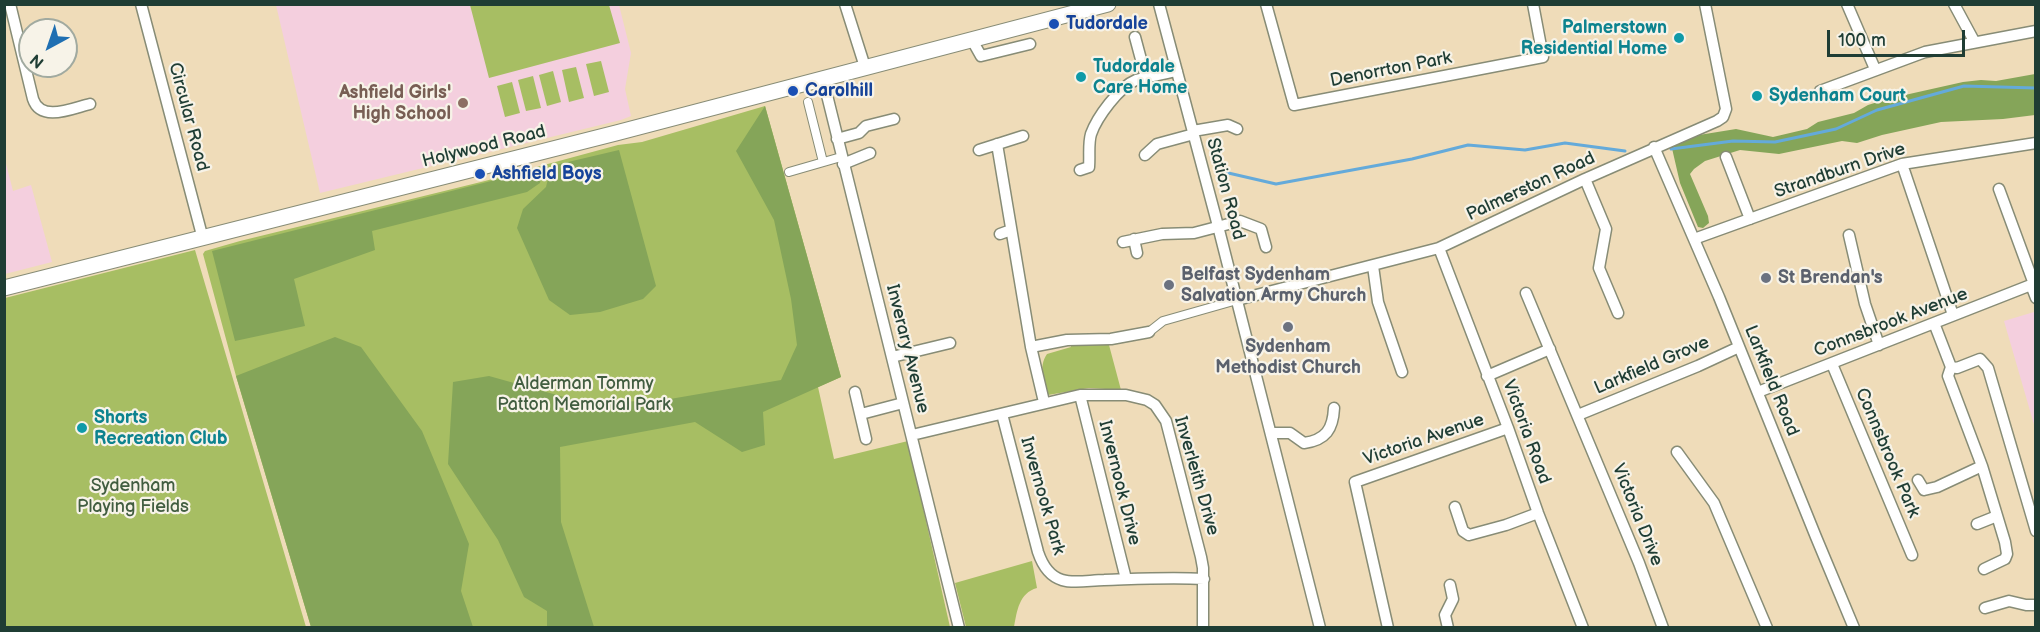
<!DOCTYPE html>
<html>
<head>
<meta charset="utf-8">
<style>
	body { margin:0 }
	#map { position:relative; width:2040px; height:632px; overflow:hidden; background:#efdcb9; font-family:"Balsamiq Sans",sans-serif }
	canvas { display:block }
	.frame { position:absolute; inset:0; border:6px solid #1f3d34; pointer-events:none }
	.north { position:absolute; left:18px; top:18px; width:60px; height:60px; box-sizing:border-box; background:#f7f3e8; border:2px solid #a1aaa0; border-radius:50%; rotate:220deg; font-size:16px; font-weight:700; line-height:24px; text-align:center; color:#1f3d34 }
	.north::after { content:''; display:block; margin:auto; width:21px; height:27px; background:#1f6fb2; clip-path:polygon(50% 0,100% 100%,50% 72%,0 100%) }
	.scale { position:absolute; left:1827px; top:30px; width:138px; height:27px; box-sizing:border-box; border:3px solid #1f3d34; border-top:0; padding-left:8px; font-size:18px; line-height:21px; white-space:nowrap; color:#1f3d34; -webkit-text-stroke:4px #f7f3e8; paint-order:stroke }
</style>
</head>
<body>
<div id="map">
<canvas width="2040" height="632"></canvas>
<div class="frame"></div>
<div class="north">N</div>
<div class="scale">100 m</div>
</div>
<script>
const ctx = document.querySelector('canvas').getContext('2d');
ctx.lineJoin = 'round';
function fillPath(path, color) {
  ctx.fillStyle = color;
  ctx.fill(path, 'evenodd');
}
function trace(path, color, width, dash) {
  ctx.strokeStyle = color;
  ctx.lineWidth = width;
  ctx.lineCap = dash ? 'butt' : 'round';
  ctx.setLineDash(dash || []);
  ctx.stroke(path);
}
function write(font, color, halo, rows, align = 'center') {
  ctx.font = font + ' "Balsamiq Sans",sans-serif';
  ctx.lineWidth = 4.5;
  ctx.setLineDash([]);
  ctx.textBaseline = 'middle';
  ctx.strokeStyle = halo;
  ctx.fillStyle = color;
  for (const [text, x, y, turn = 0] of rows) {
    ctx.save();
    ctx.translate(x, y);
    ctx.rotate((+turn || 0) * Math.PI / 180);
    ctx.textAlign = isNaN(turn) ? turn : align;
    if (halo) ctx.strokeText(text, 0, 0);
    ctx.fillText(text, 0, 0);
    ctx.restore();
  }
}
const built = new Path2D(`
	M276,5H619L631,53L625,89L631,116L621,120L320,193Z
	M4,156L13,191L31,185L52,262L5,274Z
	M2034,312L2036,318L2035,428L2004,321Z`);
const green = new Path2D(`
	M470,5H609L620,43L489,78Z
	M601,61L609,92L594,96L586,64Z
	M576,67L584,98L569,102L562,70Z
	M553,71L561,102L547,106L539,75Z
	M533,76L541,108L526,111L518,80Z
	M512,82L520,113L505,117L497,86Z
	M765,106L841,377L818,387L834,459L908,441L950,627H311L236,376L203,254L205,251L240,241L485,181L618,145L642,142Z
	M195,250L306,627L5,628V298Z
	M1071,345H1109L1121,390L1089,388L1048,395C1044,381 1038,367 1047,354L1071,347Z
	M1032,561L1037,588C1019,593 1017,611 1014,627H966L955,583Z`);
const forest = new Path2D(`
	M2035,74V115L2003,119L1941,122L1882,135L1857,143L1842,141L1779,154L1740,150L1705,161L1694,169L1690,174L1708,216L1709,223L1703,228L1698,227L1680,183L1671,144L1699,135L1736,129L1773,137L1807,129L1818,122L1854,113L1868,105L1887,99L1963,82L1981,80L1996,81Z
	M765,106L841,377L763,412L765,445L742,452L695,422L560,447L561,522L594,627H547V611L524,597L498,540L448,464L453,382L489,376L589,404L670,399L781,380L797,345L791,299L774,220L736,151Z
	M619,150L656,286L643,299L600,312L570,315L549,300L517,228L523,209L546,187L551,166Z
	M543,168L540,183L527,192L372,231L375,250L294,279L305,326L235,341L212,251Z
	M335,337L361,347L422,431L469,544L461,591L473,627H311L236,376Z`);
const stream = new Path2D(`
	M1671,149L1733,141L1775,142L1836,129L1877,110L1964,86L2036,88
	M1224,172L1276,184L1412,159L1468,145L1525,150L1565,143L1625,151`);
const pedestrian = new Path2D(`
	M808,102L823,162
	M789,172L841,157
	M1149,332L1163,321L1237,300`);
const minor = new Path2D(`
	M10,4L33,99C41,123 73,108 90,104
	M141,4L203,239
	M845,4L865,67
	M1159,4L1218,226L1320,628
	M1266,4L1294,105L1543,57L1533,4
	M1847,4L1875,69
	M1954,4L1974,41
	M1135,37L1146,78
	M972,40L981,56L1030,44
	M823,79L959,628
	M1820,91L1925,52L2036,31
	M1193,131L1228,125L1237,129
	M837,139L859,133L866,126L894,119
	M997,144L1031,347L1044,402
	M1654,147L1719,297L1816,537L1854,628
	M979,150L1023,136
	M1145,155L1157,144L1194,134
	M1726,157L1750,219
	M843,164L870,153
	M1902,164L1953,315
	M1080,170L1089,167C1090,156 1088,144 1091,134C1097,117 1119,87 1136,80C1149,76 1164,74 1177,71
	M1585,179L1606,229L1599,268L1618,313
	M1999,189L2034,284
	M1000,234L1011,230
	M1849,235L1865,304L1879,345
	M1134,239L1137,253
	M1694,239L1902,164L2036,143
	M1123,242L1162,234L1194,233L1240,221L1261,229L1266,247
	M1439,248L1508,428L1538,513L1583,628
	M1373,266L1378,302L1402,372
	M2031,285L2036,298
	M1526,293L1639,563L1663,628
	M1237,300L1439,248L1585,179L1717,121L1723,117L1726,109L1705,4
	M1934,323L1951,367L1948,376L1982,466L2005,542L2007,554L2005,559L1984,569
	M1031,347L1067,340L1111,339L1149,332
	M892,357L950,343
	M1832,364L1912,555
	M1951,367L1957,368L1980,359L1988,368L2036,531
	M1487,376L1550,349
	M855,392L866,439
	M1758,392L2036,283
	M1080,395L1126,579
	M861,414L903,403
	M1002,414L1038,552C1042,564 1049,576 1062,580C1074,584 1091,580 1104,580C1137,579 1170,577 1204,579
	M1578,415L1698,366L1739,347
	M1272,433H1290L1304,443C1326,440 1333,429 1334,408
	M912,435L1080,395H1126L1147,400L1155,405L1166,421L1201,557L1203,568V628
	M1677,452L1714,503L1767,628
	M1918,480L1924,490L1937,487L1982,466
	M1455,507L1463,531L1469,535L1506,525L1538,513
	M1977,524L1997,516
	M1985,608L2009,601L2026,605H2036
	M1388,628L1355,482L1508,428
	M1448,628L1445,615L1453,599L1450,585`);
const secondary = new Path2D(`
	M4,288L616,133L1108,4`);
const markers = [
	[1054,24,6,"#1a4fb4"],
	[1679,38,6,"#0f9aa8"],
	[1081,77,6,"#0f9aa8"],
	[793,91,6,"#1a4fb4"],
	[1757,96,6,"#0f9aa8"],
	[463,103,6,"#8d6e63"],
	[480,174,6,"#1a4fb4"],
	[1766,278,6,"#6b7280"],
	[1169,285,6,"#6b7280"],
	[1288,327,6,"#6b7280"],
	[82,428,6,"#0f9aa8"]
];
const transitNames = [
	["Tudordale",1066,24],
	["Carolhill",805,91],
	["Ashfield Boys",492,174]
];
const cultureNames = [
	["Palmerstown",1667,28,"right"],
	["Residential Home",1667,49,"right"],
	["Tudordale",1093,67],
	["Care Home",1093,88],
	["Sydenham Court",1769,96],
	["Shorts",94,418],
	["Recreation Club",94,439]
];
const streetNames = [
	["Denorrton Park",1391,70,-11],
	["Circular Road",188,117,75],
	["Holywood Road",484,147,-14],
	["Strandburn Drive",1840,171,-19],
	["Palmerston Road",1531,187,-25],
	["Station Road",1225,189,75],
	["Connsbrook Avenue",1891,323,-21],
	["Inverary Avenue",907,349,76],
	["Larkfield Grove",1652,366,-23],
	["Larkfield Road",1771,381,68],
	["Victoria Road",1526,432,70],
	["Victoria Avenue",1424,440,-19],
	["Connsbrook Park",1887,453,67],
	["Inverleith Drive",1196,476,74],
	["Invernook Drive",1119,483,76],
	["Invernook Park",1042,496,74],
	["Victoria Drive",1637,515,68]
];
const educationNames = [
	["Ashfield Girls'",451,93],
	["High School",451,114]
];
const worshipNames = [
	["Belfast Sydenham",1181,275],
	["Salvation Army Church",1181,296],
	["St Brendan's",1778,278],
	["Sydenham",1288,347,"center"],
	["Methodist Church",1288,368,"center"]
];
const parkNames = [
	["Alderman Tommy",584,384],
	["Patton Memorial Park",584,405],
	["Sydenham",133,486],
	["Playing Fields",133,507]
];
fillPath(built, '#f4cfde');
fillPath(green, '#a7be63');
fillPath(forest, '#85a559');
trace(stream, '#64aada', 3);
trace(pedestrian, '#878c76', 10);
trace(minor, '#878c76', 13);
trace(secondary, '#878c76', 17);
trace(pedestrian, '#fff', 8);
trace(minor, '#fff', 10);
trace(secondary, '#fff', 15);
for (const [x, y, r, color] of markers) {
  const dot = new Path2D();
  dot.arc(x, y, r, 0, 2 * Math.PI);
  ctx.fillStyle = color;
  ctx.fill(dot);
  trace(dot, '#f7f3e8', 2);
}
write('bold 18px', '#164399', '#f7f3e8', transitNames, 'left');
write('bold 18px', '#0d838f', '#f7f3e8', cultureNames, 'left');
write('18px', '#1f3d34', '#f7f3e8', streetNames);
write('bold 18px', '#785e54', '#f7f3e8', educationNames, 'right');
write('bold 18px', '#5b616d', '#f7f3e8', worshipNames, 'left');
write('18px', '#415d40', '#f7f3e8', parkNames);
</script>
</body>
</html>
